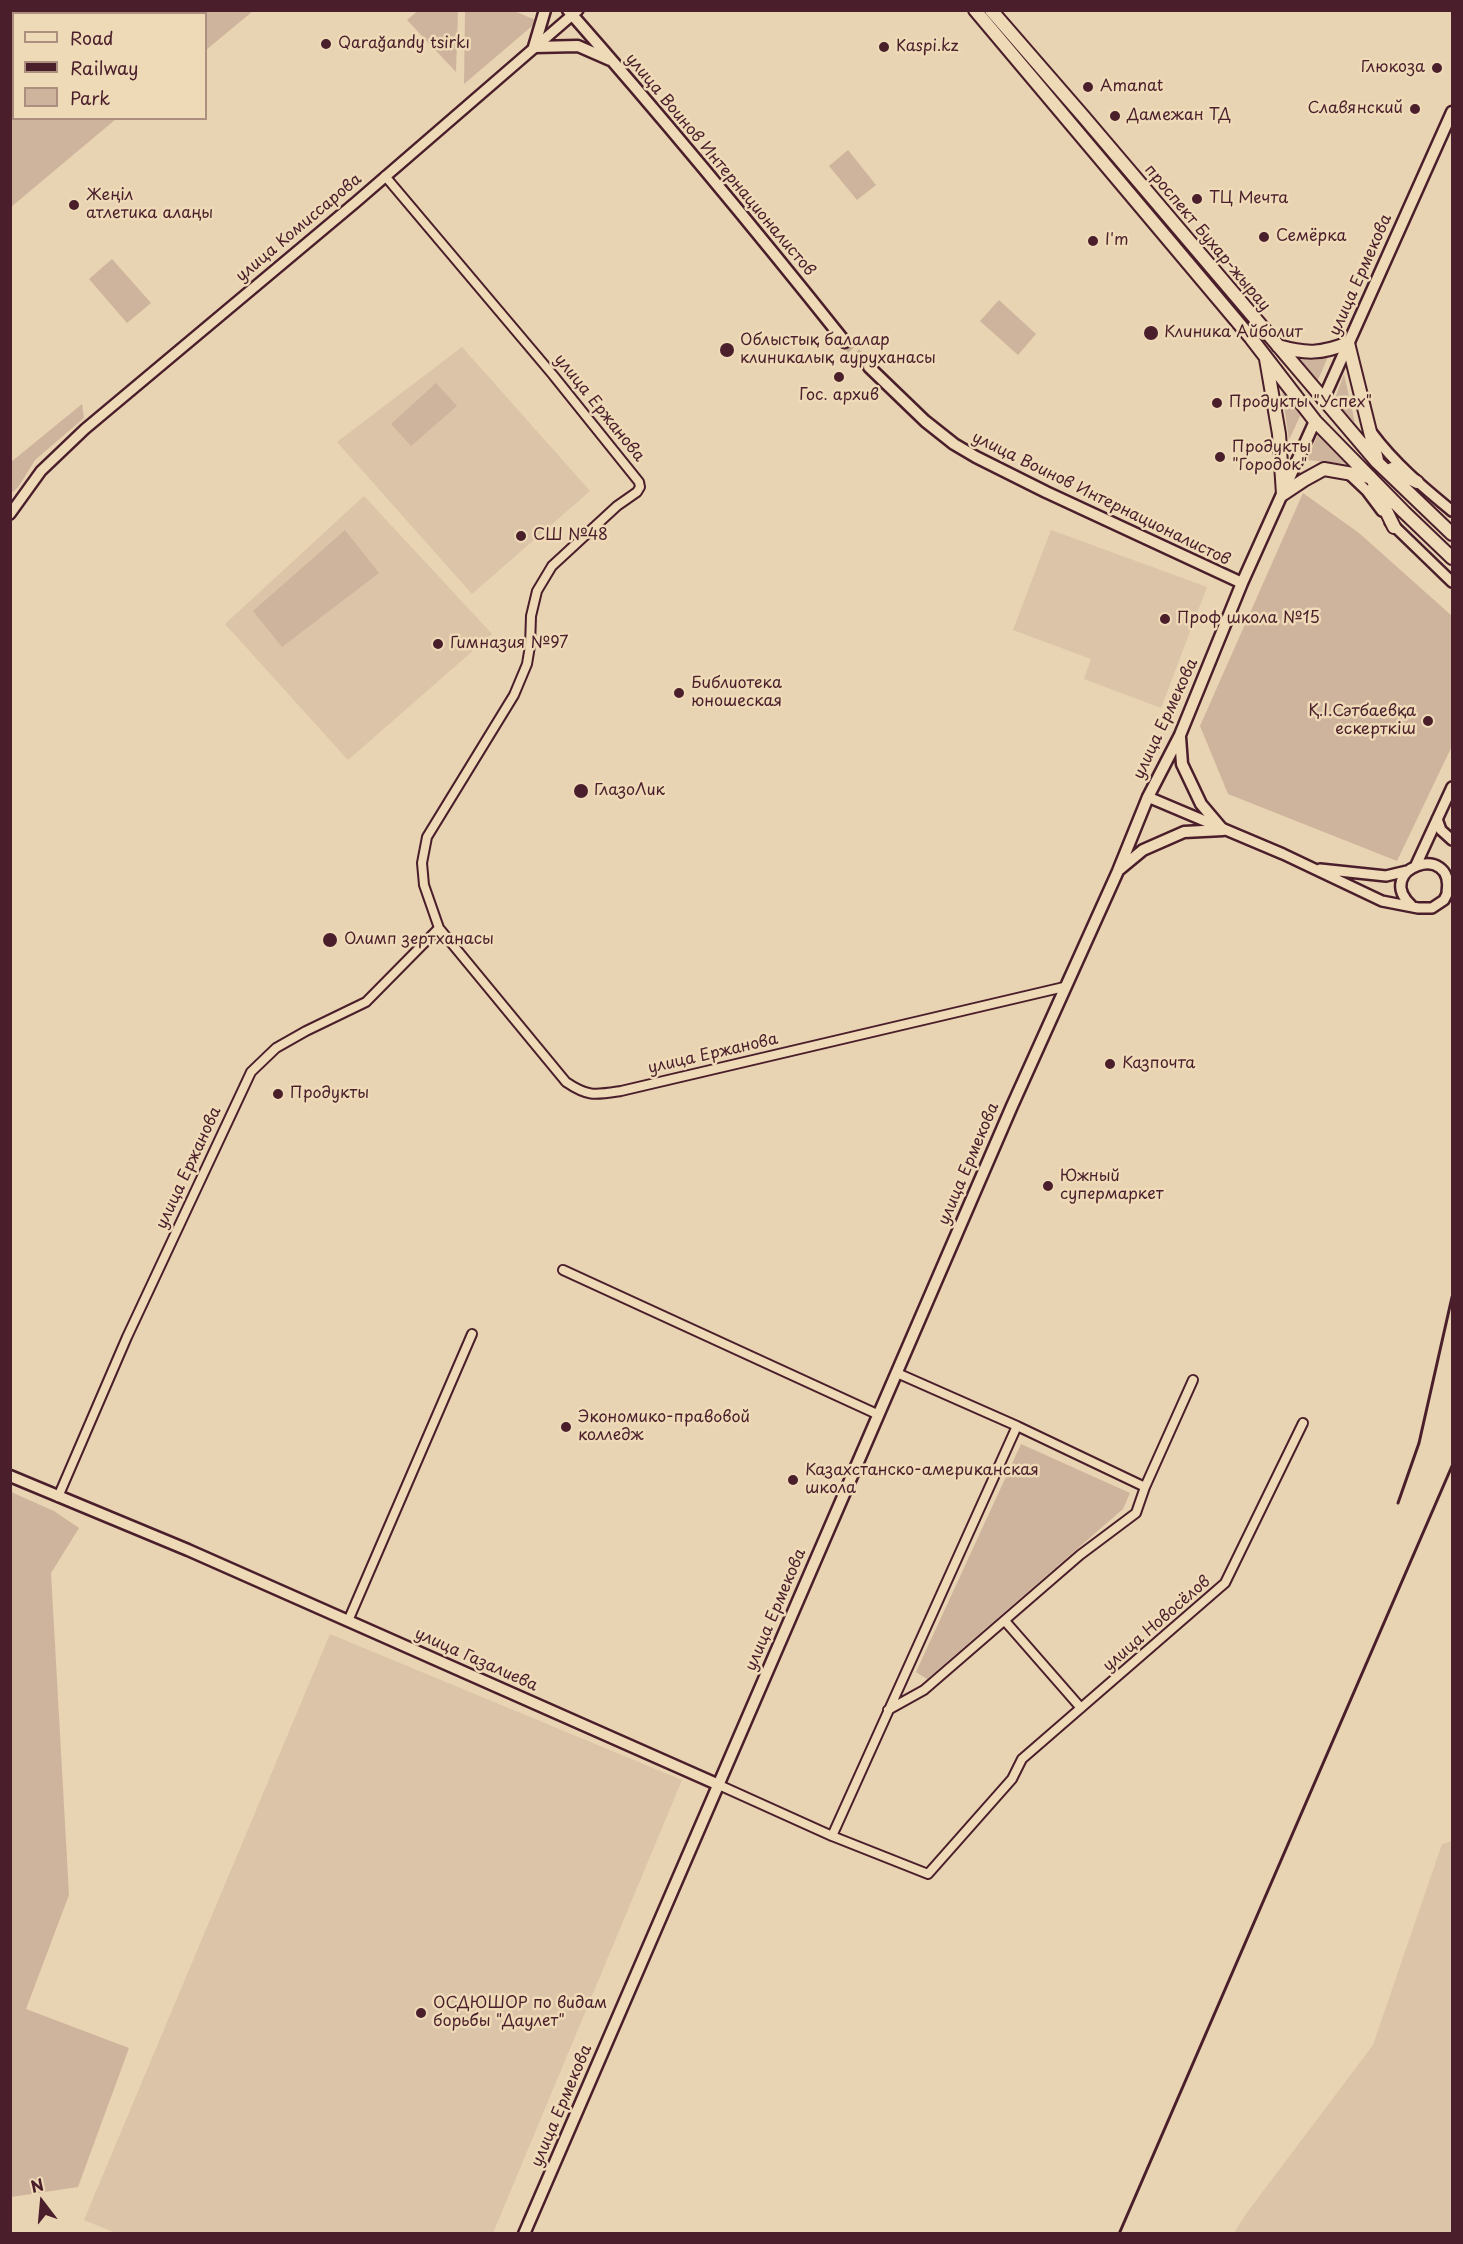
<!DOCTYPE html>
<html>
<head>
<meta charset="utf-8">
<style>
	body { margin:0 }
	#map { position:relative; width:1463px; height:2244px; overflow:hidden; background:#e8d3b2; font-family:"Playpen Sans",sans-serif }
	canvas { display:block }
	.frame { position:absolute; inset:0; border:12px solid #4a1f2b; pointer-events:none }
	.legend { position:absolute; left:12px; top:12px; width:195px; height:108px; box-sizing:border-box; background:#efdab8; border:2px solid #ad8f80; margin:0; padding:8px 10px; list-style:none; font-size:18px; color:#4a1f2b }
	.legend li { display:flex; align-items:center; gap:12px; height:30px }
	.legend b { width:30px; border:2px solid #ad8f80 }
	.north { position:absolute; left:12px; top:2172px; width:60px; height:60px; -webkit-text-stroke:4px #efdab8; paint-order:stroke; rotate:344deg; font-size:16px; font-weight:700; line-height:24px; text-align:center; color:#4a1f2b }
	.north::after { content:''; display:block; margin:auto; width:21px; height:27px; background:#4a1f2b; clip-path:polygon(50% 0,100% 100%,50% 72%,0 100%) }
</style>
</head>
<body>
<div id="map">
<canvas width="1463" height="2244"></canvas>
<div class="frame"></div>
<ul class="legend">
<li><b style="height:8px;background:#efdab8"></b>Road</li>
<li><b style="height:8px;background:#4a1f2b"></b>Railway</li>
<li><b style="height:16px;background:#ceb49c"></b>Park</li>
</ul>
<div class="north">N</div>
</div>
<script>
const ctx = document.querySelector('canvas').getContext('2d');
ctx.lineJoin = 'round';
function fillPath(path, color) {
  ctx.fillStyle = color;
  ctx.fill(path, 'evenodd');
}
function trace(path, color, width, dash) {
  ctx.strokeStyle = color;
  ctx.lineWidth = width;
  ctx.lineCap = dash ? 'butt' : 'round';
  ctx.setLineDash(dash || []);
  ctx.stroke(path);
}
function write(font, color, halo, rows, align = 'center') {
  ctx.font = font + ' "Playpen Sans",sans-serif';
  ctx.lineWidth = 5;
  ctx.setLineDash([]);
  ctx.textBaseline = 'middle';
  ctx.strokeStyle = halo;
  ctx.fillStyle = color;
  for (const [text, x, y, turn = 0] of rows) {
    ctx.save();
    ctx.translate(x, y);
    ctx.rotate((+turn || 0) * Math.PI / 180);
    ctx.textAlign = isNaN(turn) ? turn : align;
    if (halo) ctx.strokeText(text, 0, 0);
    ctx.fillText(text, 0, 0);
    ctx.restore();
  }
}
const built = new Path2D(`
	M462,347L590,491L472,594L337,442Z
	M364,496L492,634L348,760L225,624Z
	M1051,530L1207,587L1161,708L1084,679L1091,659L1013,630Z
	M330,1634L682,1780L493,2233H116L84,2220Z
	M1452,1841V2233H1234L1246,2214L1373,2045L1442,1844Z`);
const green = new Path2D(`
	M11,10H253V11L206,50V14H14V118L116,119L11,207Z
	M419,10L458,11L456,72L407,20Z
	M465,11H514L538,21L464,84Z
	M848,150L876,185L857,200L829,166Z
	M112,259L151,303L127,323L89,279Z
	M999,300L1036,334L1018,355L980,321Z
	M1297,357H1328L1317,382Z
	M1344,374L1355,423L1334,401Z
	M436,383L457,406L411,446L391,424Z
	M1282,392L1301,414L1289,440Z
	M82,404L84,418L35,460L19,486L13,492L11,490V462Z
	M1318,434L1347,464L1307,460Z
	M1303,493L1359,533L1452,616V746L1397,861L1228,794L1200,726Z
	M345,530L379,573L282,647L253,611Z
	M1021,1444L1130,1493L1123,1509L927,1679L916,1672Z
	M11,1492L54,1511L79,1528L51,1573L69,1895L26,2009L129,2048L78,2187L11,2197Z`);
const secondaryTunnel = new Path2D(`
	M845,342L869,367`);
const minor = new Path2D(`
	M385,176L553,375L639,482L640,487L637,492L617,506L552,566L537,591L531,616L530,646L527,664L514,695L427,837L422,863L424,885L439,928L566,1082C588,1097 595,1095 621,1091L1064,987
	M563,1270L879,1415
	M897,1373L1017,1426L1145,1487
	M58,1497L127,1337L251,1072L276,1048L306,1031L366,1002L439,928
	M348,1621L472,1334
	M1005,1621L1081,1708
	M888,1710L924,1690L1080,1555L1136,1513L1145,1487L1193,1380
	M719,1785L832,1836L928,1874L1012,1779L1022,1759L1225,1583L1303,1423
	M832,1836L1017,1426`);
const tertiary = new Path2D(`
	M1372,433C1395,464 1423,487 1452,511
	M1348,473L1367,491L1382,511
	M10,514L41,471L85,429L356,202L578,10
	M1390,522L1452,582
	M1148,797L1283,854L1382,901L1418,908H1432L1444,900L1452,884
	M1437,819L1441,830L1452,840
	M1416,865L1452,787
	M1320,869L1386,876L1407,871
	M1412,906C1371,869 1456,840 1447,893`);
const secondary = new Path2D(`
	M545,10L534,47L578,46L610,60
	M568,10C663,118 755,229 845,342
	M869,367L925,421L954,444L976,457L1046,492L1242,583
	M1323,400L1452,112
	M1180,737L1182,764L1201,804L1223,830
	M1120,869L1143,850L1184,832L1223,830
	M10,1476L188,1550L719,1785
	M524,2234L1012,1106L1118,871L1148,797L1180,735L1242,583L1315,421`);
const primary = new Path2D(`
	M975,10L1251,338L1315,421L1404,512L1452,558
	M991,10L1083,116L1377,462L1452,534
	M1278,346C1306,354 1321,354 1348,343L1377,460
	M1266,359L1279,434L1283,494
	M1392,469L1417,482
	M1374,486L1394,527
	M1283,494L1304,480L1324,469L1370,477`);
const rail = new Path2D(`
	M1398,1503L1419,1443L1452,1297
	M1119,2234L1452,1466`);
const markers = [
	[326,44,6,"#4a1f2b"],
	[884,47,6,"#4a1f2b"],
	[1437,68,6,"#4a1f2b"],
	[1088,87,6,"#4a1f2b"],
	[1415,109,6,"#4a1f2b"],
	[1115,116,6,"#4a1f2b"],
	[1197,199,6,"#4a1f2b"],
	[74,205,6,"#4a1f2b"],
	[1264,237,6,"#4a1f2b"],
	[1093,241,6,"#4a1f2b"],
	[1151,333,8,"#4a1f2b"],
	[727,350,8,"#4a1f2b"],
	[839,377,6,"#4a1f2b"],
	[1217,403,6,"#4a1f2b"],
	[1220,457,6,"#4a1f2b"],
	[521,536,6,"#4a1f2b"],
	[1165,619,6,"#4a1f2b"],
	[438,644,6,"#4a1f2b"],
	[679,693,6,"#4a1f2b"],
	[1428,721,6,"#4a1f2b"],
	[581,791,8,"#4a1f2b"],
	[330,940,8,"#4a1f2b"],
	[1110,1064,6,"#4a1f2b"],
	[278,1094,6,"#4a1f2b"],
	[1048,1186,6,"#4a1f2b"],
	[566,1427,6,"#4a1f2b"],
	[793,1480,6,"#4a1f2b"],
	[421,2013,6,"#4a1f2b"]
];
const poiNames = [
	["Qarağandy tsirkı",338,44],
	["Kaspi.kz",896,47],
	["Глюкоза",1425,68,"right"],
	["Amanat",1100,87],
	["Славянский",1403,109,"right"],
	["Дамежан ТД",1127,116],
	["Жеңіл",86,196],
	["атлетика алаңы",86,214],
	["ТЦ Мечта",1209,199],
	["Семёрка",1276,237],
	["I'm",1105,241],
	["Клиника Айболит",1164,333],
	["Облыстық балалар",740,341],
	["клиникалық ауруханасы",740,359],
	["Гос. архив",839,396,"center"],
	["Продукты \"Успех\"",1229,403],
	["Продукты",1232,448],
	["\"Городок\"",1232,466],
	["СШ №48",533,536],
	["Проф школа №15",1177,619],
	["Гимназия №97",450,644],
	["Библиотека",691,684],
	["юношеская",691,702],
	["Қ.І.Сәтбаевқа",1416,712,"right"],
	["ескерткіш",1416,730,"right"],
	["ГлазоЛик",594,791],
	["Олимп зертханасы",344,940],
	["Казпочта",1122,1064],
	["Продукты",290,1094],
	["Южный",1060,1177],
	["супермаркет",1060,1195],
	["Экономико-правовой",578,1418],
	["колледж",578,1436],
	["Казахстанско-американская",805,1471],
	["школа",805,1489],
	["ОСДЮШОР по видам",433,2004],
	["борьбы \"Даулет\"",433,2022]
];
const streetNames = [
	["улица Воинов Интернационалистов",720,165,50],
	["улица Комиссарова",299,228,-40],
	["проспект Бухар-жырау",1207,238,50],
	["улица Ермекова",1361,275,-66],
	["улица Ержанова",599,408,51],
	["улица Воинов Интернационалистов",1101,499,26],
	["улица Ермекова",1166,719,-65],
	["улица Ержанова",713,1054,-13],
	["улица Ермекова",969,1164,-67],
	["улица Ержанова",189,1168,-65],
	["улица Ермекова",776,1610,-67],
	["улица Новосёлов",1157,1624,-41],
	["улица Газалиева",476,1660,24],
	["улица Ермекова",562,2106,-67]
];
fillPath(built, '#dbc4a7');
fillPath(green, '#ceb49c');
trace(secondaryTunnel, '#c8af97', 10, [10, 5]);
trace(minor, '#4a1f2b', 12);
trace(tertiary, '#4a1f2b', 14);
trace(secondary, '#4a1f2b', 15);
trace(primary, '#4a1f2b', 16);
trace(minor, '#efdab8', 8);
trace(tertiary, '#efdab8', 9);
trace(secondary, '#efdab8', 10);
trace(primary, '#efdab8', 12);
trace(rail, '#4a1f2b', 3);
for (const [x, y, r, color] of markers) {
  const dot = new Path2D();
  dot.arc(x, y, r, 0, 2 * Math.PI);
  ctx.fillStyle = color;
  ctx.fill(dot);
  trace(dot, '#efdab8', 2);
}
write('16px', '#4a1f2b', '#efdab8', poiNames, 'left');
write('16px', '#4a1f2b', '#efdab8', streetNames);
</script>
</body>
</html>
